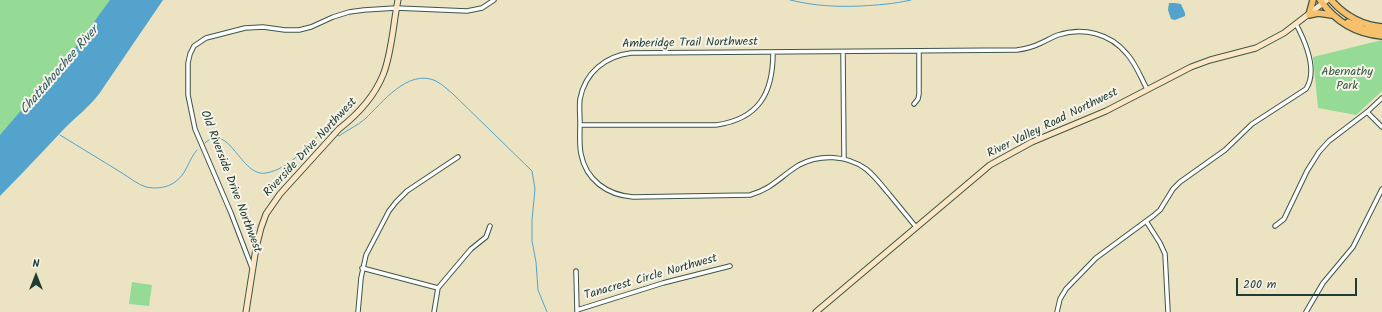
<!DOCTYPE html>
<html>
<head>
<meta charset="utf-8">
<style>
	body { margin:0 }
	#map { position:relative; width:1382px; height:312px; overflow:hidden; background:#ece3c3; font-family:Kalam,sans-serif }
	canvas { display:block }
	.north { position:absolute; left:16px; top:256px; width:40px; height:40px; -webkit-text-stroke:3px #f7f3e8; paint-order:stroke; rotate:0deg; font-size:11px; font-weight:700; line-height:16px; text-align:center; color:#1f3d34 }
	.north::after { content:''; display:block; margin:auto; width:14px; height:18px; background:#1f3d34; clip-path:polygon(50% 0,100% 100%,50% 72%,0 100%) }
	.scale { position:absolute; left:1236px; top:278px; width:121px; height:18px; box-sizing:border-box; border:2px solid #1f3d34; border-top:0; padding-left:5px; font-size:12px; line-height:14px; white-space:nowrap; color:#1f3d34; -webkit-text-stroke:3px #f7f3e8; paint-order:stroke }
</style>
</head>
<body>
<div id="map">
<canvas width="1382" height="312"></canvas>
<div class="north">N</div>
<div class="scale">200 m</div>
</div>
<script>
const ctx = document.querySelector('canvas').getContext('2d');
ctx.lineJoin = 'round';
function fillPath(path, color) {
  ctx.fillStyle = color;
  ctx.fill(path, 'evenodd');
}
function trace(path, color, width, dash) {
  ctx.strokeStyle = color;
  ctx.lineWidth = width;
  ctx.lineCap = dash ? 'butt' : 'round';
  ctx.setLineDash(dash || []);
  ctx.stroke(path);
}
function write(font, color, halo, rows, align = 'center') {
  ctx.font = font + ' Kalam,sans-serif';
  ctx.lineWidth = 4;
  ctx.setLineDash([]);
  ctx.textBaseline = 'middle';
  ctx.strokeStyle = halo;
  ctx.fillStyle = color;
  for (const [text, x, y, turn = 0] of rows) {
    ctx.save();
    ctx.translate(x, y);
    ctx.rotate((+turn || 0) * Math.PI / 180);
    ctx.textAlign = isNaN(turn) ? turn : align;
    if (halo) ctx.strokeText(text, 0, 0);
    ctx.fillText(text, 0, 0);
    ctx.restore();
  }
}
const green = new Path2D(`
	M0,0H118L0,141Z
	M1382,40V91L1356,115L1318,108L1313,57Z
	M132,282L152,285L149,306L129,304Z`);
const water = new Path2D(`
	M110,0H163L99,94C89,107 76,117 64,129C43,151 22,174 0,196V135L75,48Z
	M1169,3H1175L1181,4L1185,13V16L1175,20L1171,19L1168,10Z`);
const stream = new Path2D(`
	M790,0C815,6 836,7 861,6C878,5 894,4 911,0
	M60,135C81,148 101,160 122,173C130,178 137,184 146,187C156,189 167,188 175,182C187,174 188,160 197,150
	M337,135L339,136C347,130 357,126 365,119C382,103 408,68 436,81C442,84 448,90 453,94L532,171L535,189L532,220V241L536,262L538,290L547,312
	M205,143C229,120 241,178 266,173C289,169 305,148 322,132H332`);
const street = new Path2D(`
	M843,52L844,159
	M914,104L918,99L919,94V52
	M1367,112L1382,127
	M580,125H716C759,119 773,93 773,53
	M1146,221L1160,243L1165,254L1168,312
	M1275,226L1284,219L1307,171L1319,152L1329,141L1367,112L1382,98
	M916,227C907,216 898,205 889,194C882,186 875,176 866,169C847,155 820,154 799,165C781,176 772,189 750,195L633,197C607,195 586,180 581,154C579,144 580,133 580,123C580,115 579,106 580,99C585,72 606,56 631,53L1017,50C1025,49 1033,47 1041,43C1046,41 1052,37 1058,35C1083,27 1110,33 1127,54C1136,64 1141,78 1147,89
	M252,268L231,213L195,129L188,95V63L190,54L194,46L206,38L245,28L263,27L285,30H299L311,27L333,17L349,12L364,10L396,8L467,11L482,8L494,0
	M362,268L438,288
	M576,271L577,311
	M577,310L663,283L730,266
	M358,312L361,278L366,255L389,211L396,202L407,191L458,157
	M434,312L438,288L471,249L486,237L490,226
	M1057,312L1060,299L1066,289L1096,258L1153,216L1160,210L1173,189L1180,182L1225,150L1252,124L1306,89C1318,71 1305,41 1296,24
	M1306,312L1323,283L1353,247L1382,189`);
const secondary = new Path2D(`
	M246,312L256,248L261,228L266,214L280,194L339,129C357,115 374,97 383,75C392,53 393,24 398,0
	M816,312L990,165L1032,142L1106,111L1191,67L1210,60L1256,48L1284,33L1327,0`);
const primary = new Path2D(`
	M1320,0C1335,21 1356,34 1382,36
	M1331,0C1344,15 1361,25 1382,27
	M1309,15L1318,13L1332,15
	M1309,15L1313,0
	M1348,22L1364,29L1382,32`);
const streetNames = [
	["Amberidge Trail Northwest",690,44,-1],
	["River Valley Road Northwest",1053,124,-26],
	["Riverside Drive Northwest",311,148,-47],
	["Old Riverside Drive Northwest",230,182,69],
	["Tanacrest Circle Northwest",651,278,-16]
];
const parkNames = [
	["Abernathy",1347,73],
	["Park",1347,87]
];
const waterNames = [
	["Chattahoochee River",60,71,-49]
];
fillPath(green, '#95db95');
fillPath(water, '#53a3cd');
trace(stream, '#53a3cd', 1);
trace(street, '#3e5649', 5.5);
trace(secondary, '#3e5649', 7);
trace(primary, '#3e5649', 8);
trace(street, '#fff', 3.5);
trace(secondary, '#fce6c4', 5);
trace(primary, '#f7c06c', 5.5);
write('12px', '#1f3d34', '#f7f3e8', streetNames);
write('12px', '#375d47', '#f7f3e8', parkNames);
write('italic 13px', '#2f5c62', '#f7f3e8', waterNames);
</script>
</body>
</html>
